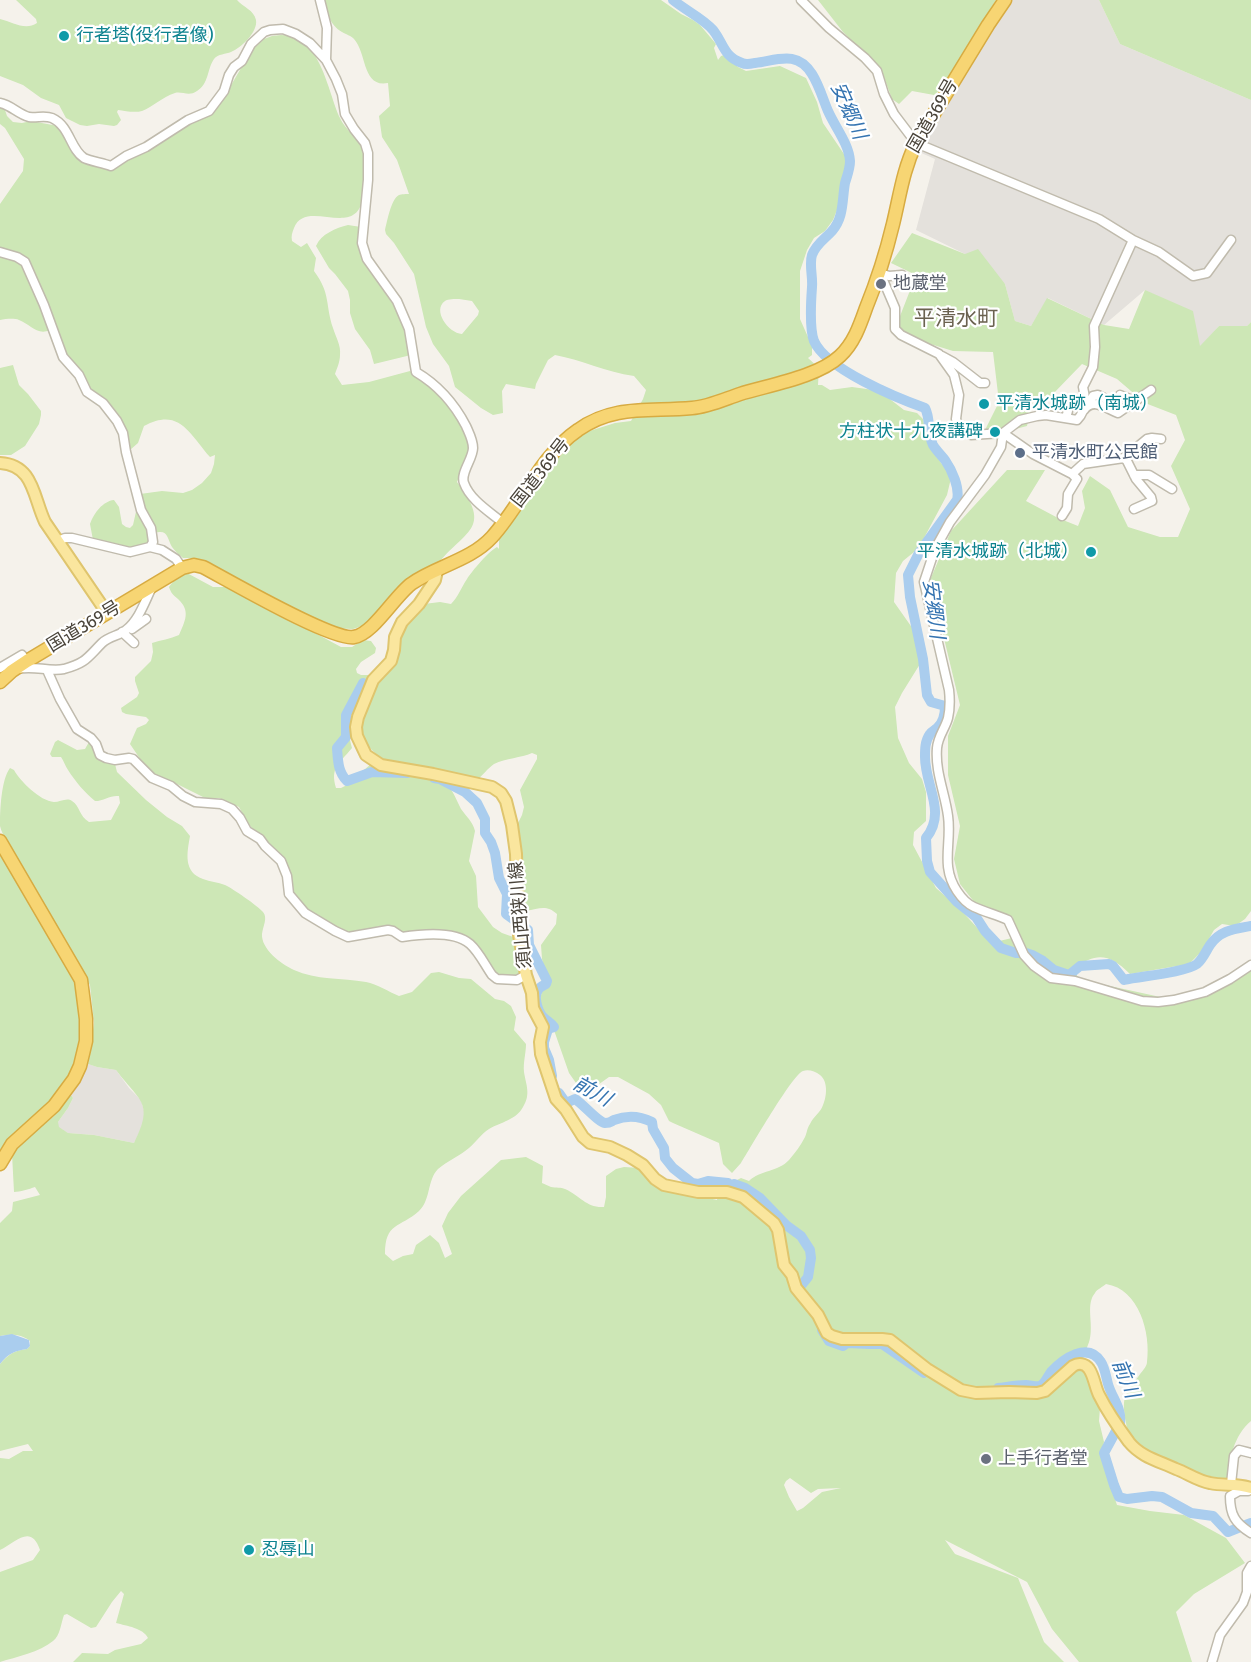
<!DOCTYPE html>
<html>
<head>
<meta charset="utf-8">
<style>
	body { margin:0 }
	canvas { display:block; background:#f5f2eb }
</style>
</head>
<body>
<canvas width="1251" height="1662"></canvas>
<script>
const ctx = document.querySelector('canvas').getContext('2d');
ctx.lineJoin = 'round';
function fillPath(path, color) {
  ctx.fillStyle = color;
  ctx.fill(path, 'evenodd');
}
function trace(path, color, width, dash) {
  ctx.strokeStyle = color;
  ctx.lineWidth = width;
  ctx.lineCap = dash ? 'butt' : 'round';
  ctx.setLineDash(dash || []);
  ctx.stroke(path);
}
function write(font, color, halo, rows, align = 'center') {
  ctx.font = font + ' "Fira Sans","Noto Sans JP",sans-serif';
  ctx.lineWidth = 4.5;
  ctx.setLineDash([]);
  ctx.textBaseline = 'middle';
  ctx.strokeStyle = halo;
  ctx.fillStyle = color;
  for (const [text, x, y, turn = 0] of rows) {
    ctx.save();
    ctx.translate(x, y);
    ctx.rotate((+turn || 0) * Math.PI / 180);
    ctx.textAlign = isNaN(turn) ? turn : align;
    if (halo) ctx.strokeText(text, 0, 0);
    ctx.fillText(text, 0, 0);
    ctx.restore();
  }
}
const industrial = new Path2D(`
	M1011,0H1099L1120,44L1251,100V322L1247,326H1219L1200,347L1145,290L1104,325L1048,298L1031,326L1015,321L1005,284L965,254L916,230L935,159L919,152L1001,7Z
	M88,1064L97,1067L116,1070L129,1088L141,1100L145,1114L142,1127L134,1143L94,1135L68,1133L58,1127V1122L68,1108L73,1098L71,1095Z`);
const green = new Path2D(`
	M16,0H237C243,7 254,10 256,20C258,32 241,48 231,52C226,54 218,54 214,59C207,69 209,84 197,91C189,97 182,91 175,93C162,97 153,107 142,111C135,113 125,111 118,110L117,112L121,120L117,125L114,126L99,124L87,126L80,125L66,118L59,105L41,98L23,85L0,76V19C13,22 25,31 37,23L36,19Z
	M324,0H661L681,14L693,20L700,25L716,44L714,48L718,60L721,56L724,55L738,67L746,71L780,66L806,78L817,102L823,123L846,157V161L839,205L833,220L825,231L814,238L807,250L800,271V319L812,346V355L808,358L819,368L818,385H822L830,390L852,387L874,390L882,393L904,410L917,413L923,419L924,424L926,436L933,452L950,475L951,478L947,495L924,538L914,552L903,561L896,573L894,602L913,629L920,664L902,693L895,707L898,738L909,763L922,779L926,792V821L914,832L913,845L936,888L960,909L991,943L1012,938L1013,917L975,903L960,884L954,859L960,826L948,775V736L960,705L930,580L951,531L1007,470H1045L1026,501L1058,518L1078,526L1085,508L1082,491L1090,476L1110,490L1128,527L1160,537H1178L1190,509L1171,466L1185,440L1176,415L1145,403L1117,379L1082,364L1051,396H1034L1027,426L981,438L999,402L993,352L953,351L901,335L895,329L916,275L891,263L912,233L965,254L978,249L1005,284L1015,321L1031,326L1047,298L1104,325L1129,329L1145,290L1193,311L1200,346L1219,326H1247L1251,322V911L1245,919L1235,926L1222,924L1214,930L1202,951L1189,964L1130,974C1111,955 1097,951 1075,968L1078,979L1174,1000L1214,989L1251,965V1421C1234,1435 1228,1461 1228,1482L1218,1483C1202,1475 1135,1451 1129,1437C1127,1433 1127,1427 1126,1423C1122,1400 1123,1395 1138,1377C1141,1372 1147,1367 1147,1362C1151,1333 1139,1289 1106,1284C1103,1287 1097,1289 1095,1293C1081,1310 1105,1340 1074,1362L1085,1373L1100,1408L1099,1421L1104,1442L1101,1457L1117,1505L1150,1511L1184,1515L1226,1538L1245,1563L1194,1594L1176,1612L1192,1662H1079L1052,1629L1027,1582L945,1540L955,1554L1018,1578L1044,1642L1064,1662H73L82,1653L108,1654L115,1650L141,1644L148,1638C143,1628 127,1626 116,1623L124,1594L121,1591L112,1602L96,1627L91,1628L67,1614L64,1615C61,1623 60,1636 53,1641C40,1652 16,1657 0,1662V1572L33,1560L40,1550C31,1523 15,1543 0,1550V1458L9,1459L23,1451H33L28,1444L0,1451V1364C9,1354 13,1351 27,1349L30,1346V1341C21,1334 11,1334 0,1336V1223L12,1211L13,1202L40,1195L35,1187C29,1189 20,1192 14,1192L12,1154L21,1142L54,1116L71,1095L73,1098L68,1108L58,1122L59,1127L68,1133L94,1135L134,1143C155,1102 139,1101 116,1070L97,1067L88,1064L94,1023L90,985L6,840C4,836 1,831 0,826C0,811 1,780 10,768L14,770C20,781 40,801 54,802C60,802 67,797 72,801C80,806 79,816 89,822L111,820L120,803L119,796C110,795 104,801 95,801C85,793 75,781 68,770C65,766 64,761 61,757H52L50,754L55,742L58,740L77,750L85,749L89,742L95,752L115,764L117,772L146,800L167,817L182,826L190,836C187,853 183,872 203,879C210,882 218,882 225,885C232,888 258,906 263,912C268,918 263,926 262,934C261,949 281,964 294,970C316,980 342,978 366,982C377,984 389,992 399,996L412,992L431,973L439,972L459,978L471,979L495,999L504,1001L511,1006L516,1017L514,1030L526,1044C526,1053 523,1063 524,1072C526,1085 531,1094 523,1107C516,1120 501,1122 489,1129C481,1134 476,1142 469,1148C460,1156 447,1161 438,1169C427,1180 431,1200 419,1211C400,1228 385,1222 385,1254L393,1261L403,1256L413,1254L416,1245L430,1235L439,1243L445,1258L452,1254L442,1226L448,1213L461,1196L501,1160L526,1157L543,1166L542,1183C545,1184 548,1186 551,1187C556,1188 561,1187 565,1189C581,1196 586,1208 604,1207L606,1197V1176L616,1169L624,1167L640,1168L664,1188L717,1200L719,1187L722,1184L731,1187L737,1180L741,1178L749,1181C760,1170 778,1172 789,1160C795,1153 801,1145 805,1137C807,1133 807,1128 810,1124C813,1117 821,1112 823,1105C827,1096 828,1081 820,1075C815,1071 808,1069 803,1071C792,1075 750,1149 741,1163L732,1173L723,1164L719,1143L673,1123L669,1121L661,1105L649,1094L618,1077H609L595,1087L587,1089L576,1083L569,1073L555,1033L540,1007L539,1003L546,976L542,959L541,945L556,924L557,914C546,904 539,909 526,911L519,884L517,825L522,815L524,807L520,790L537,759V755L532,753C521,758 506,758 494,764C488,768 482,776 476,781L391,763L380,758L368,746L362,733V724L369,697L379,679L394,662L401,642L402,630L424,604L440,602L451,604C458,597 461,588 467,579C472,571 489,551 497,547L499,549V536L551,461L580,434L615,423L631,421L643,399L646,390L634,376C606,372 582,360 555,355L548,360L536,384L535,389L506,384L502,391L503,413L493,415L481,408L455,387L449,366L433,344L426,327L414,274L394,243L386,234L385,230C387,222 391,199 399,195C401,194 407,194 409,194L397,160L382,137L379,116L390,106L388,83C362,88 367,53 354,39C352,36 345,34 342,32C329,24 328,14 324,0ZM459,299L472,301L479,311L478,315L462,334C448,333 432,310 445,301C448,299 455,299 459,299ZM790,1478L811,1493L818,1489L841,1488L822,1492L803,1508L797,1511L789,1497L784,1485L786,1481Z
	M818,0H996L942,88L934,95L912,91L899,104L892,99L881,69L843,32Z
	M1099,0H1251V100L1120,44Z
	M281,35C321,35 327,90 340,118C346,132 363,140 365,156C367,164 364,193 362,201C354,238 305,198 294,228C292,233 291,236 292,241L301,247L307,243L316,258L314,271C331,294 325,304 333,328C336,338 341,345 340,355C340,362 337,368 335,374L342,385L369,382L410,371L443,396L461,425L470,442V451L457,482C494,530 464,530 437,565L365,625L353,629L328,628L207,562L195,558H183C179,555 175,551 172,547C167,538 168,529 155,533C143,558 113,545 93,540L90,524C94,513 103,501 114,500L119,507L122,524L126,527L130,528L133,525L140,494L162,491L183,493L192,490L202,483L211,473L214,464L215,455L210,457C189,433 179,407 144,426L138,443L130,450L123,423L119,415L106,399L90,389L50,330C37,336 30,324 19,320C14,318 6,319 0,320V204L23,171L24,159L5,128L0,124V104H3L7,116L13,122L22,123L31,121L58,126L61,129L74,152L117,166L187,122L211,113L223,99L251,51L264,39L272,36Z
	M348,225L361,227L359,244L379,284L401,316L411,355L374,364L370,350L355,329L350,313V300L348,291L335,274L329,268L316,246C321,234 336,228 348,225Z
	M13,365L19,385L28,394L41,411V415L39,424L25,446L11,455H0V368Z
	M187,573L213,587H230L341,647H352L363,640L371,641L376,648L375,653L361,662L356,669L357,673L361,675H374L362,699C339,698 349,735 352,748C339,764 330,767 336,788H341L345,786L371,764L445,782C453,790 456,799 461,809C466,816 473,822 475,831L469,861L476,876L478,907L493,927L502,933L516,938L524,975L505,976L497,973L467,938L401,933L390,927L380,926L353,933L345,931L311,912L294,895L292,878L284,857L249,825L239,807L219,798H205L175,783L163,781L149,772L130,744L137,728L146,724L149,720L146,717L126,714L122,712L121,708L137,697L139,693L135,681V677L151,661L153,652L152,643C161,640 170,639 179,635C185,621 191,611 178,599C173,595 171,593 169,587C173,581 180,575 187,573Z
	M0,850L77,985L83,1044L72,1076L61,1093L0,1157Z`);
const water = new Path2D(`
	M12,1334L29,1340L30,1346L27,1349C14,1351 9,1353 0,1364V1336Z`);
const river = new Path2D(`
	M673,0C685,10 704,19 713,30C724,44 723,56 742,63C746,65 750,64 755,63C778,60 797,50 812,74C819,85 823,99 828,111C835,127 849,144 850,161C850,169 847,176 845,183C842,200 844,218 832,231C825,239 816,244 812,255C809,264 813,277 812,287C811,301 809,328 814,341C826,369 897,398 925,408C931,419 927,433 933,445C936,450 941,455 945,460C952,470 960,488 957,500L919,553L908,575L910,597L923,659L927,695L931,702L945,706C945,713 943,723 937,728C935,730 932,731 930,734C925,741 925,749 925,757C925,786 947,812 926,838L927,861L930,872L956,901L976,917L985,931L1001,948L1016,953H1026L1032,955L1043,961L1054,970L1069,975L1080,966L1109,964L1113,966L1124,980C1141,976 1184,973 1197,964C1203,959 1206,951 1210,945C1220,930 1235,929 1251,926
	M363,683L346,715V737L337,748C338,761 338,772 347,781L372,772L407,773
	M434,778L440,779L465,792L477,803L485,819V833L491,842L495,853L499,878L507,894L506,914L517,922
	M523,926L528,930L529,945L547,981L546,984C544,985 539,988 538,990C533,997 538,1012 543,1017C547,1021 551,1023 554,1027L548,1029L544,1042V1048L549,1060L552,1076
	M559,1093L566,1103L575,1099C583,1104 598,1122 605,1123C611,1123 610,1122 614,1120C627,1115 640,1116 652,1122L653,1129L664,1148L665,1158L673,1168L692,1183L698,1184L708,1181L728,1183
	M734,1184L745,1188L760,1198L786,1225L801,1236L810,1250L811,1258L808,1277L800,1287
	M822,1330L829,1341L843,1346L847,1343L870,1344H882L924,1373
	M998,1388C1007,1387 1017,1385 1026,1385C1030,1385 1036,1387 1040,1386C1045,1384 1048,1376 1051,1372C1063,1359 1088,1341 1101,1362C1105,1368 1106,1377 1108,1384C1112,1398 1122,1408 1120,1423
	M1116,1431L1104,1453L1114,1485L1119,1497L1127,1499L1152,1496L1162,1497L1191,1513L1213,1516L1228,1532L1251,1523`);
const minor = new Path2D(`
	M320,0L327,28L326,60
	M801,0L829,28L865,58L877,71L884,94L894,114L916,143L1099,219L1133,240L1159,252L1193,276L1207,273L1231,240
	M0,103C11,105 18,114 29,117C37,118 45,115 52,118C70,126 70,149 84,158C90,161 103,163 111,166L126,156L146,147L188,120L209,111L224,91L229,75L234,67L242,61L251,44L264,32L270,30L283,29L296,34L310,43L326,60L336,79L342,94L345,114L354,129L365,143L368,153V180L362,243L367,259L397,301L409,329L416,372C438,385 454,403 466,426C469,433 473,440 473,448C473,459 460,473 464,483C470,500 490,512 503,523
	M0,252L17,257L25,262L44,305L63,357L79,375L87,392L103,403L117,421L123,433L126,452L141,510L151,528L153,542L150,547
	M880,273L895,308V329L901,335L939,354L954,375L959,395L956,419L960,430L971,435L1003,433L1020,420L1037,416L1046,415L1077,420C1086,411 1086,399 1083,387L1093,367L1095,347L1094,326L1133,240
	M880,273L889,276L902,275
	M942,356L953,362L980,383H985
	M1120,395L1135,401
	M1089,404L1093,396L1098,395L1104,398
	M1084,410C1093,397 1107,409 1118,413L1151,390
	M1066,418L1069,407
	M1003,433L1001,447L985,475L950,522L935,549L924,582L949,690C950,699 950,709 948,718C945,729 938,736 937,748C935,772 945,793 948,816C952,843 940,866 957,891C961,897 967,904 974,907C985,912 997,915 1008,920L1024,955L1034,966L1051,978L1075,981L1142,1001L1158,1002L1174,1000L1205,992L1230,979L1251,965
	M1003,433L1033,454L1072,474L1083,464L1124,458L1127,461L1136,479L1151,497L1152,501L1134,509
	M1124,458L1147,439L1152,438L1161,439
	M1134,475H1149L1172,489
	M1062,516L1067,508L1068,494L1077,479L1072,474
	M58,541L65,538H72L130,552L150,547L162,550L176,559L182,568
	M132,629L146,619
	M122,632L134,643
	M0,668L22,655L27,661
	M18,669C33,665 49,672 64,669C86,663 87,658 102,643C109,636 119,636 126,630C139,620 145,601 152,587
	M47,670L60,699L77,729L91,738L96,744L100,755L106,758L115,760L129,758L133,759L152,778L171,786L183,796L195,802L221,804L232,809L240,818L247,831L260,839L265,846L281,861L287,876L289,894L305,913L335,931L348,937L388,930L393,931L402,937C421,934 454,930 470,944C479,952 485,965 492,975L497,979L517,980L526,975
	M1231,1484L1234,1456L1239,1450L1251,1453
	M1248,1491H1239L1230,1496C1230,1515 1235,1523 1251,1533
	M1212,1662L1220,1635L1243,1603L1247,1592V1573L1251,1566`);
const major = new Path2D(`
	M0,463C34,465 33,497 45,522L107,613
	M437,571L435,580L419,604L402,622L395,637L394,650L391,661L373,680L358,717L356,727L357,736L366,755L381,765L433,774L492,787L501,793L506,801L512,825L516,854L517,889L520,912L519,935L526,975L532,993L533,1008L543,1027L540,1042L541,1054L556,1099L566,1110L583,1137L590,1143L610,1147L627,1155L643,1165L655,1179L664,1185L698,1192H727L743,1197L774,1223L778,1230L784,1265L792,1275L796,1288L818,1315L827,1333L832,1336L842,1339H882L890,1340L927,1369L961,1390L976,1393L1009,1392L1037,1393L1045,1391L1073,1366C1078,1363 1085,1363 1089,1369C1094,1376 1095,1387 1099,1395C1107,1411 1118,1427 1129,1442C1141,1457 1159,1461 1176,1469C1187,1473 1198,1481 1210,1483C1224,1486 1237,1483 1251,1488`);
const highway = new Path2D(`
	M0,682L12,671L27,661L182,568L194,565L203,567C228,580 332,641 354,637C373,634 394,597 411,584C436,566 470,561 492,537C522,504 540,456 578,430C614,404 651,412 692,408C708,407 725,399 740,394C769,385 818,377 840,356C854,343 860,325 866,308C877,281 886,253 893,224C900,195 903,170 916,143L988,25L1005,0
	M0,841L81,980L86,1019V1041L80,1066L74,1079L54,1106L12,1144L0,1164`);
const markers = [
	[64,36,6,"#0f9aa8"],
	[881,284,6,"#6b7280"],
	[984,404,6,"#0f9aa8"],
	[995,432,6,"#0f9aa8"],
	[1020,453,6,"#5c6f8a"],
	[1091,552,6,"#0f9aa8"],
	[986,1459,6,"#6b7280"],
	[249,1550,6,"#0f9aa8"]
];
const cultureNames = [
	["行者塔(役行者像)",76,36],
	["平清水城跡（南城）",996,404],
	["方柱状十九夜講碑",983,432,"right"],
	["平清水城跡（北城）",1079,552,"right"],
	["忍辱山",261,1550]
];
const streetNames = [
	["国道369号",933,116,-60],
	["国道369号",541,473,-52],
	["国道369号",84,627,-31],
	["須山西狭川線",521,915,-95]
];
const worshipNames = [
	["地蔵堂",893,284],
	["上手行者堂",998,1459]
];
const serviceNames = [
	["平清水町公民館",1032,453]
];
const waterNames = [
	["安郷川",848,111,66],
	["安郷川",933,609,83],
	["前川",592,1092,29],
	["前川",1125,1379,68]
];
const quarterNames = [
	["平清水町",956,319]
];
fillPath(industrial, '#e4e1dc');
fillPath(green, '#cde7b6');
fillPath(water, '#aacdee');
trace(river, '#aacdee', 10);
trace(minor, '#c0bbad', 11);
trace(major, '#dfc56e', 14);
trace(highway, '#d7ab42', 15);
trace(minor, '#fff', 8);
trace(major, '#fae69e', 10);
trace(highway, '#f7d573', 12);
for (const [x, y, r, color] of markers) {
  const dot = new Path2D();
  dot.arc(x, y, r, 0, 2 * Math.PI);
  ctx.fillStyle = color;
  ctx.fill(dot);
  trace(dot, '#fff', 2);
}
write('18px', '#0d838f', '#fff', cultureNames, 'left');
write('18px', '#494339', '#fff', streetNames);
write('18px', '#5b616d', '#fff', worshipNames, 'left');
write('18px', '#4e5e75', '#fff', serviceNames, 'left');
write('italic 20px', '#3574b1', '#fff', waterNames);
write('21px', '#6b6250', '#fff', quarterNames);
</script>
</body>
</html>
